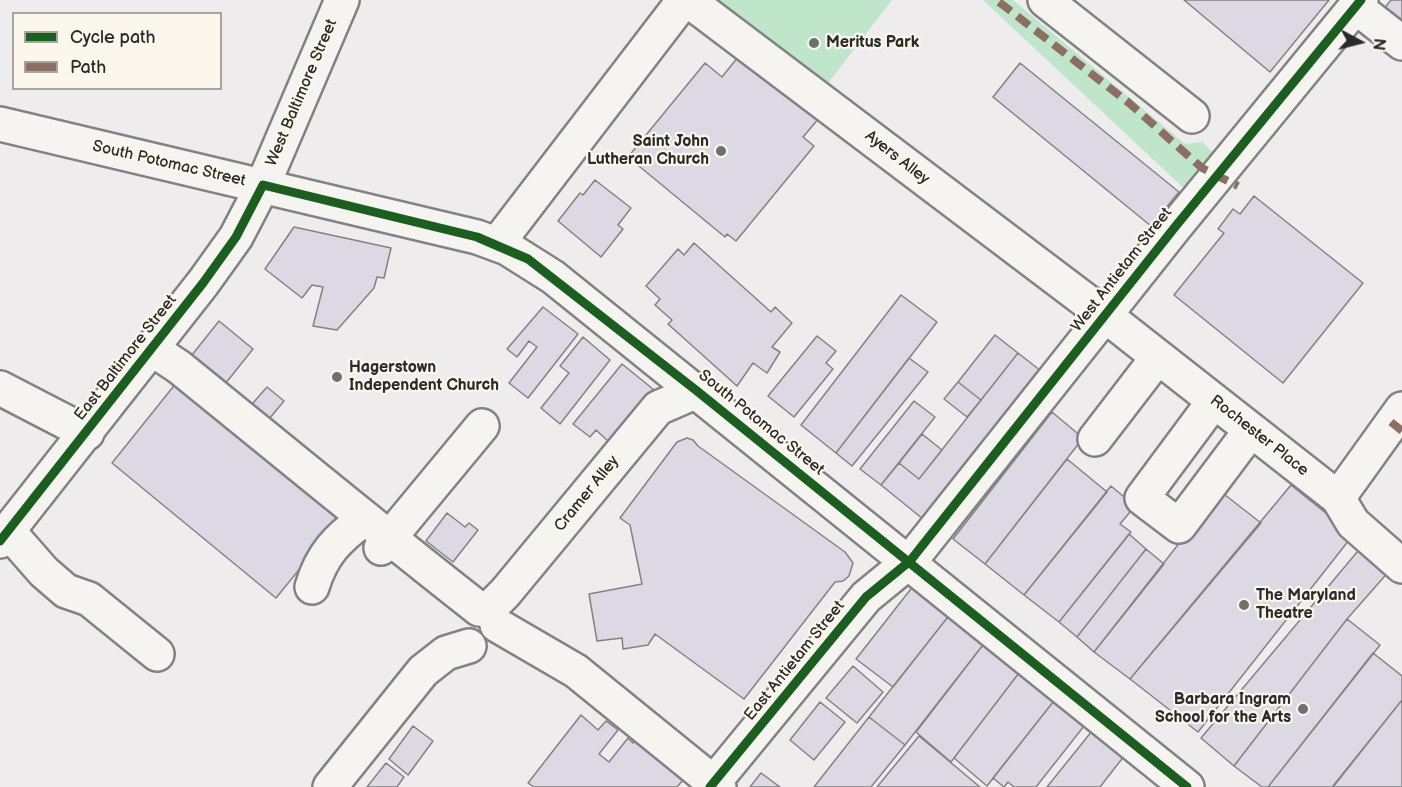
<!DOCTYPE html>
<html>
<head>
<meta charset="utf-8">
<style>
	body { margin:0 }
	#map { position:relative; width:1402px; height:787px; overflow:hidden; background:#efeced; font-family:"Balsamiq Sans",sans-serif }
	canvas { display:block }
	.legend { position:absolute; left:12px; top:12px; width:210px; height:78px; box-sizing:border-box; background:#fbf7ec; border:2px solid #a8a59f; margin:0; padding:8px 10px; list-style:none; font-size:18px; color:#2b2b2b }
	.legend li { display:flex; align-items:center; gap:12px; height:30px }
	.legend b { width:30px; border:2px solid #a8a59f }
	.north { position:absolute; left:1330px; top:12px; width:60px; height:60px; -webkit-text-stroke:4px #fbf7ec; paint-order:stroke; rotate:97deg; font-size:16px; font-weight:700; line-height:24px; text-align:center; color:#2b2b2b }
	.north::after { content:''; display:block; margin:auto; width:21px; height:27px; background:#2b2b2b; clip-path:polygon(50% 0,100% 100%,50% 72%,0 100%) }
</style>
</head>
<body>
<div id="map">
<canvas width="1402" height="787"></canvas>
<ul class="legend">
<li><b style="height:8px;background:#1b5e20"></b>Cycle path</li>
<li><b style="height:8px;background:#8d6e63"></b>Path</li>
</ul>
<div class="north">N</div>
</div>
<script>
const ctx = document.querySelector('canvas').getContext('2d');
ctx.lineJoin = 'round';
function fillPath(path, color) {
  ctx.fillStyle = color;
  ctx.fill(path, 'evenodd');
}
function trace(path, color, width, dash) {
  ctx.strokeStyle = color;
  ctx.lineWidth = width;
  ctx.lineCap = dash ? 'butt' : 'round';
  ctx.setLineDash(dash || []);
  ctx.stroke(path);
}
function write(font, color, halo, rows, align = 'center') {
  ctx.font = font + ' "Balsamiq Sans",sans-serif';
  ctx.lineWidth = 4.5;
  ctx.setLineDash([]);
  ctx.textBaseline = 'middle';
  ctx.strokeStyle = halo;
  ctx.fillStyle = color;
  for (const [text, x, y, turn = 0] of rows) {
    ctx.save();
    ctx.translate(x, y);
    ctx.rotate((+turn || 0) * Math.PI / 180);
    ctx.textAlign = isNaN(turn) ? turn : align;
    if (halo) ctx.strokeText(text, 0, 0);
    ctx.fillText(text, 0, 0);
    ctx.restore();
  }
}
const green = new Path2D(`
	M713,0H892L825,87Z
	M983,0H1013L1185,144L1202,142L1219,158L1190,194Z`);
const building = new Path2D(`
	M1184,0H1329L1270,72Z
	M1391,0H1402V35L1378,16Z
	M742,52L820,117L803,137L814,146L736,241L727,234L725,237L628,157L705,63L722,77Z
	M1020,63L1179,192L1151,226L993,97Z
	M595,180L631,208L618,225L623,229L601,257L558,221L580,193L583,195Z
	M1254,196L1363,283L1283,383L1174,295L1224,233L1218,229L1233,209L1240,214Z
	M294,227L391,248L384,278L377,277L374,288L337,330L313,326L323,287L312,285L302,298L265,269Z
	M694,243L771,312L775,307L792,323L772,347L780,352L767,373L753,363L737,386L668,324L672,320L655,305L660,299L646,286L678,249L684,255Z
	M901,295L937,322L836,453L801,425Z
	M543,307L578,334L528,398L509,383L537,347L529,341L517,357L507,349Z
	M219,321L253,349L225,384L188,360Z
	M995,335L1018,353L981,400L958,382Z
	M817,336L836,351L826,363L833,369L794,417L768,396Z
	M583,337L610,360L560,424L541,408L569,373L560,366Z
	M1018,353L1041,371L923,519L881,485L899,463L919,479Z
	M909,358L928,372L852,466L836,453Z
	M622,364L653,389L609,442L596,430L590,437L573,424Z
	M181,377L346,512L276,598L112,463Z
	M958,382L981,400L967,417L944,399Z
	M267,387L284,401L264,425L246,411Z
	M914,401L935,417L881,485L860,469Z
	M1052,412L1083,438L985,564L953,539Z
	M922,434L942,450L919,479L899,463Z
	M687,438L693,440L698,446L845,552L853,563L849,576L843,581L835,582L744,699L655,634L648,645L623,649L622,638L597,641L589,594L642,584L630,525L620,518L677,442Z
	M1067,459L1107,492L1024,595L985,564Z
	M1291,485L1353,535L1198,732L1130,679Z
	M1111,486L1135,506L1120,524L1131,532L1059,622L1024,595Z
	M1220,491L1261,523L1130,679L1094,652Z
	M447,513L465,527L469,523L478,530L453,562L426,541Z
	M1129,534L1146,549L1077,637L1059,622Z
	M1363,545L1391,569L1347,619L1234,766L1201,738Z
	M1146,549L1164,564L1094,652L1077,637Z
	M914,585L951,613L893,687L856,659Z
	M951,613L986,641L905,745L869,717Z
	M1347,619L1380,645L1268,787H1262L1234,766Z
	M986,641L1022,669L951,762L916,732Z
	M1373,653L1402,676V700L1333,787H1268Z
	M853,666L883,692L857,723L826,698Z
	M1022,669L1057,697L987,786L954,758Z
	M1057,697L1088,721L1036,787H1014L1008,782L1004,787L993,778Z
	M1402,700V787H1334L1333,786Z
	M820,702L845,722L814,760L790,740Z
	M581,715L598,730L606,721L618,730L599,754L609,762L628,738L633,743L640,733L689,773L677,787H534L528,783Z
	M869,717L905,745L871,787H814Z
	M413,726L433,741L408,775L389,759Z
	M1096,726L1128,751L1100,787H1047Z
	M919,736L980,787H877Z
	M386,763L404,777L397,787H367Z
	M761,773L780,787H750Z`);
const minor = new Path2D(`
	M688,0L1106,316L1338,498L1353,523L1402,566
	M1045,0L1192,116
	M1356,7L1402,43
	M263,185L342,0
	M497,244L684,0
	M152,349L179,367C279,448 378,530 479,609
	M0,388L87,433
	M1214,401L1142,498L1179,526L1251,430
	M1095,439L1158,357
	M1338,498L1402,409
	M8,531L44,572L66,591L89,599L157,654
	M381,548L482,426
	M312,587C322,554 337,539 364,519
	M487,611L505,593L658,408L697,391
	M497,625L576,671L719,787
	M330,787L423,671L446,653L469,646
	M710,787L866,597L910,561L1175,227L1361,0`);
const major = new Path2D(`
	M0,124L477,237L507,248L553,277L1187,787
	M0,541L203,283L236,237L263,185`);
const quiet = new Path2D(`
	M999,2L1129,103L1202,168L1238,186
	M1391,422L1402,431`);
const cycleway = new Path2D(`
	M0,541L203,283L236,237L263,185L477,237L528,259L697,391L1187,787
	M710,787L866,597L910,561L1175,227L1361,0`);
const markers = [
	[814,43,6,"#706f6f"],
	[721,151,6,"#706f6f"],
	[337,377,6,"#706f6f"],
	[1244,605,6,"#706f6f"],
	[1303,709,6,"#706f6f"]
];
const poiNames = [
	["Meritus Park",826,43],
	["Saint John",709,142,"right"],
	["Lutheran Church",709,160,"right"],
	["Hagerstown",349,368],
	["Independent Church",349,386],
	["The Maryland",1256,596],
	["Theatre",1256,614],
	["Barbara Ingram",1291,700,"right"],
	["School for the Arts",1291,718,"right"]
];
const streetNames = [
	["West Baltimore Street",302,93,-67],
	["Ayers Alley",897,158,38],
	["South Potomac Street",169,164,13],
	["West Antietam Street",1122,270,-52],
	["East Baltimore Street",126,358,-52],
	["South Potomac Street",761,423,39],
	["Rochester Place",1259,436,38],
	["Cramer Alley",587,494,-51],
	["East Antietam Street",795,661,-51]
];
fillPath(green, '#bfe5ca');
fillPath(building, '#dcd9e4');
trace(building, '#838282', 1.5);
trace(minor, '#838282', 38);
trace(major, '#838282', 38);
trace(minor, '#f5f4f0', 33);
trace(major, '#f5f4f0', 33);
trace(quiet, '#8d6e63', 8, [15, 8]);
trace(cycleway, '#1b5e20', 9);
for (const [x, y, r, color] of markers) {
  const dot = new Path2D();
  dot.arc(x, y, r, 0, 2 * Math.PI);
  ctx.fillStyle = color;
  ctx.fill(dot);
  trace(dot, '#fbf7ec', 2);
}
write('bold 16px', '#2b2b2b', '#fbf7ec', poiNames, 'left');
write('16px', '#2b2b2b', '#fbf7ec', streetNames);
</script>
</body>
</html>
